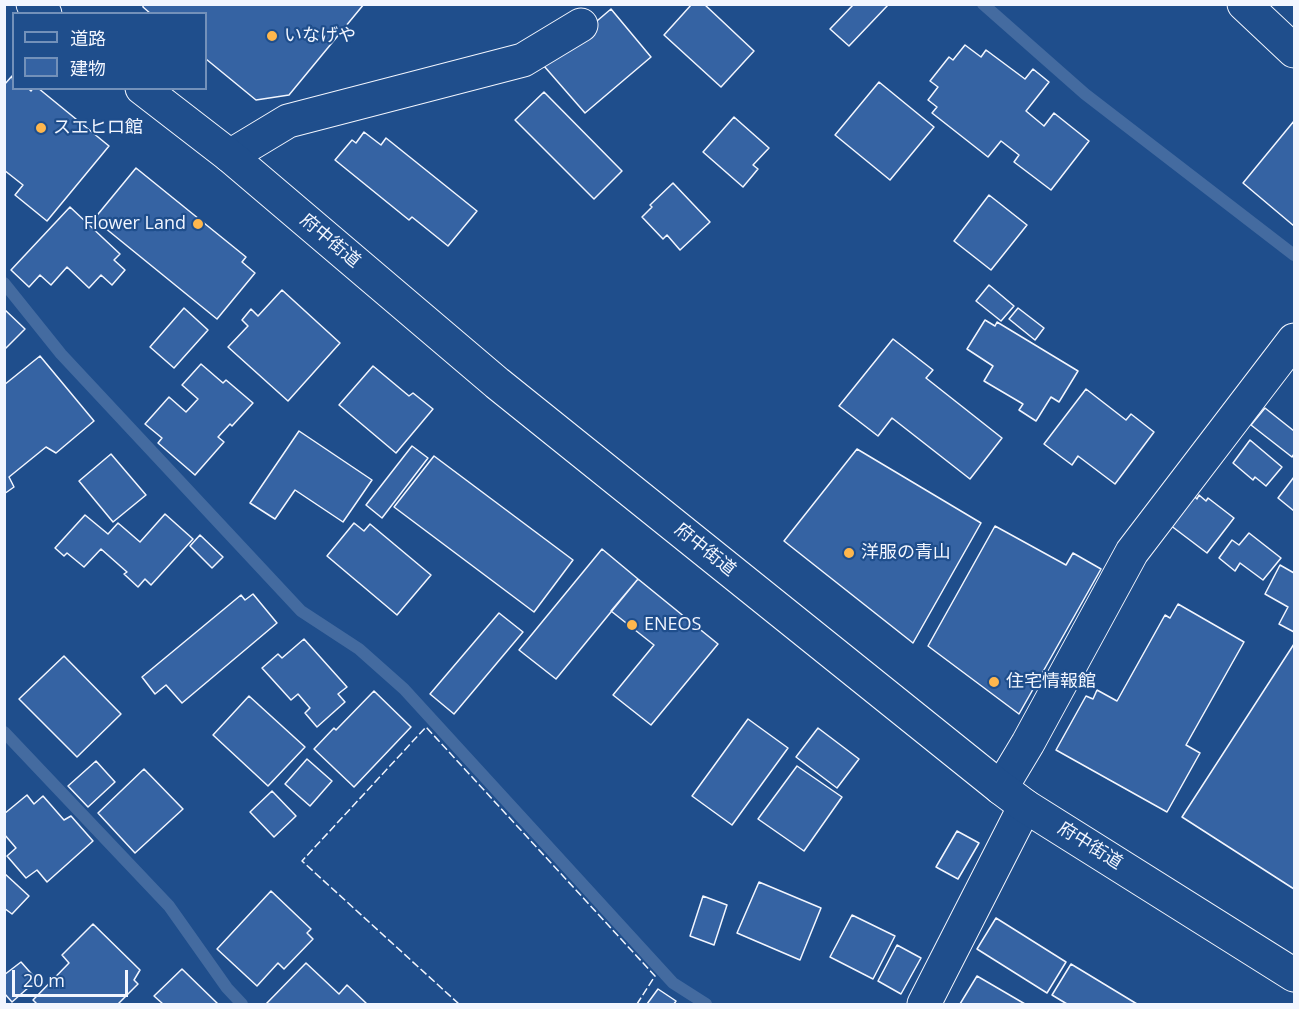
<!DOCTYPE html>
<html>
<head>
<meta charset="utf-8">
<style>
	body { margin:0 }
	#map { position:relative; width:1299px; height:1009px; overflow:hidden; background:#1f4e8c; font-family:"Open Sans","Noto Sans JP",sans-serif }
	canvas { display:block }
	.frame { position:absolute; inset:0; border:6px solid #f2f6ff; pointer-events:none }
	.legend { position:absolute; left:12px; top:12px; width:195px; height:78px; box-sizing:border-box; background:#1f4e8c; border:2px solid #7391ba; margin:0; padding:8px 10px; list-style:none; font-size:18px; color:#f2f6ff }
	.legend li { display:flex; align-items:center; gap:12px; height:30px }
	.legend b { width:30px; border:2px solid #7391ba }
	.scale { position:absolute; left:12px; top:970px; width:116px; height:27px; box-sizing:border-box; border:3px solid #f2f6ff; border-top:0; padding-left:8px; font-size:18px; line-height:21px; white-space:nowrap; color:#f2f6ff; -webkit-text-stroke:4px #1f4e8c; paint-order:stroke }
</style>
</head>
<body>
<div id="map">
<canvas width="1299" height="1009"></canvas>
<div class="frame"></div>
<ul class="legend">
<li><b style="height:8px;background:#1f4e8c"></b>道路</li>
<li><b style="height:16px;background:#3563a3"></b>建物</li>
</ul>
<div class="scale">20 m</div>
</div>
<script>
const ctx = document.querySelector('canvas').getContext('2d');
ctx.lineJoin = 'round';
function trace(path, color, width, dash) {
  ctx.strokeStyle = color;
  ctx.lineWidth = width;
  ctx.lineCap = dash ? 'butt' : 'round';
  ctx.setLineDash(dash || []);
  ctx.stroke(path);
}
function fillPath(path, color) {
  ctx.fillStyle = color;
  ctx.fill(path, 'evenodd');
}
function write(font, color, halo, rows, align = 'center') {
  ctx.font = font + ' "Open Sans","Noto Sans JP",sans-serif';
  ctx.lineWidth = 4.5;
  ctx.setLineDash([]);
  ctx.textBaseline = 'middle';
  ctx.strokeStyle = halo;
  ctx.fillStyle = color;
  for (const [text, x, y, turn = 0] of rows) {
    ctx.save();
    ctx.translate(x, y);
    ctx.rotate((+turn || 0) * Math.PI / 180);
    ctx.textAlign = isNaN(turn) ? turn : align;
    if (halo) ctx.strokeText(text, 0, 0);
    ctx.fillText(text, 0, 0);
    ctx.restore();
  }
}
const stream = new Path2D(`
	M983,4L1085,94L1294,255
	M4,283L61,354L301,611L359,649L404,689L673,983L706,1004
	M4,732L169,906L227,988L242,1004`);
const building = new Path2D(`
	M143,4H364L289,95L256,100L206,59V14H151L143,7Z
	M692,4H704L754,51L721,87L664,35Z
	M854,4H889L849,46L830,29Z
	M611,9L651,57L585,113L544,66Z
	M965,45L981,57L986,50L1025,79L1033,69L1049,82L1026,111L1044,126L1054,113L1089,141L1051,190L1014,162L1019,155L1001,141L988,157L932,113L937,107L928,100L938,87L930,81L949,57L953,60Z
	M12,76L14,88H28L31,91L33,88H38L109,146L47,221L15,195L23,185L4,170V85Z
	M879,82L934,127L890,180L835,135Z
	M544,92L622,171L594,199L515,120Z
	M734,117L769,148L753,165L758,169L743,187L703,152Z
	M1294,121V226L1243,183Z
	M364,132L381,145L386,138L477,211L448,246L412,217L409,220L335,160L352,140L356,143Z
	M136,168L246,257L242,262L255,273L217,319L94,219Z
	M673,183L710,222L680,250L667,235L663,239L642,217L652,207L650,205Z
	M989,195L1027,225L991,270L954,241Z
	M70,207L120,254L114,260L125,270L112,285L101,275L89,288L67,267L51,285L40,275L29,287L11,270Z
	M989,285L1014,306L1001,321L976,301Z
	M282,290L340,343L288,401L228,347L248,326L242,320L251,309L258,316Z
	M184,308L208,330L174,368L150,347Z
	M1018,308L1044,328L1035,340L1009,319Z
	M4,309L25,329L4,350Z
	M985,320L995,326L997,322L1078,371L1059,402L1051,397L1036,421L1019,410L1023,404L984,381L993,366L967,349Z
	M893,339L933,370L926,378L1002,438L970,479L892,418L878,436L839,406Z
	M40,356L94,421L56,453L46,447L9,477L14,487L4,494V385Z
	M201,364L223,383L226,380L253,403L232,426L230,424L218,437L224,442L195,475L158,443L162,438L145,424L169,397L186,412L198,399L182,385Z
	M373,366L409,396L413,393L433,409L396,453L339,405Z
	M1086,389L1126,420L1131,414L1154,432L1115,484L1078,456L1072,465L1044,444Z
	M1265,408L1294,431V454L1292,457L1251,425Z
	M299,431L372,480L343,522L295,490L275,519L250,503Z
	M1250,440L1282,467L1266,486L1255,477L1253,480L1233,463Z
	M412,446L428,458L382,518L366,505Z
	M857,449L981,523L913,643L784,541Z
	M111,454L146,495L113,522L79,481Z
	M434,456L573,560L534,612L394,507Z
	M1294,477V511L1278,498Z
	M1193,495L1197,499L1199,495L1206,501L1208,498L1234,518L1207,553L1170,525Z
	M165,514L193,539L151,585L145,579L138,587L124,574L127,572L101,549L84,567L67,553L64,556L55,548L85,515L108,534L118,523L140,542Z
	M354,523L364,531L370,524L431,575L397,615L327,556Z
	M995,526L1066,565L1073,553L1101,569L1019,714L928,646Z
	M1249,533L1281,558L1263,580L1240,563L1235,571L1219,558L1232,540L1239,545Z
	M200,535L223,557L212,568L190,546Z
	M602,549L638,579L556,679L519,650Z
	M1280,565L1294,573V632L1279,624L1288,607L1265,594Z
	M638,579L718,644L651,725L613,695L654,645L611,611Z
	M253,594L277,623L182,703L166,685L155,694L142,677L241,595L245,600Z
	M1178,604L1244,642L1186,745L1200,753L1167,812L1056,750L1086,696L1093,699L1097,690L1117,701L1165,615L1170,618Z
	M499,613L523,632L454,714L430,694Z
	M304,639L347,687L338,694L345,702L317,727L305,713L310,708L298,694L291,700L262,668L278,654L282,658Z
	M1294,644V889L1182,817Z
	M64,656L121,714L77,757L19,699Z
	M374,691L411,727L354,787L314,749L334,728L336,730Z
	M249,696L305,747L268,786L213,735Z
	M748,719L788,748L732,825L692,796Z
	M818,728L859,759L837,788L796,757Z
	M307,759L332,781L310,806L285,784Z
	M96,761L115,782L88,807L68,786Z
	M797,766L842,797L804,851L758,819Z
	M144,769L183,809L135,853L98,813Z
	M272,791L296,816L274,837L250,812Z
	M27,795L34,804L43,796L64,820L71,816L93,841L47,882L37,870L26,878L7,856L16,848L4,834V814Z
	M957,831L979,843L958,879L936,867Z
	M4,873L29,896L12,914L4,908Z
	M759,882L821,908L800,960L737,933Z
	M271,891L311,929L307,933L313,939L284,969L278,963L257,986L217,949Z
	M703,896L727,905L714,945L690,936Z
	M852,915L895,936L873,979L830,957Z
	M996,918L1066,962L1047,993L977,949Z
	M93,924L140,970L134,980L138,984L118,1004H37L33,1000L69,963L62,955Z
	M897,945L921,958L901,994L878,981Z
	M21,962L37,980L12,1002L4,993V975Z
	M306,963L339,994L347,985L367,1004H266Z
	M1071,964L1137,1004H1067L1052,995Z
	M182,969L218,1004H163L154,996Z
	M977,976L1025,1004H960Z
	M658,989L676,1001L674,1004H647Z`);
const street = new Path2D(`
	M1244,4L1294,51
	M230,156L288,121L523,60L581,25
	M1001,788L1028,743L1132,552L1294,340
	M924,1004L1025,806`);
const primary = new Path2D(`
	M33,4L45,14
	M142,88L230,156L497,383L1001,788L1025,806L1294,975`);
const fence = new Path2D(`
	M459,1004L302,861L426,727L655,976L637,1004`);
const markers = [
	[272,36,6,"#ffb74d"],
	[41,128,6,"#ffb74d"],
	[198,224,6,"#ffb74d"],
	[849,553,6,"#ffb74d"],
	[632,625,6,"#ffb74d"],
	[994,682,6,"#ffb74d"]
];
const poiNames = [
	["いなげや",284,36],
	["スエヒロ館",53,128],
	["Flower Land",186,224,"right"],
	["洋服の青山",861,553],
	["ENEOS",644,625],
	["住宅情報館",1006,682]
];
const streetNames = [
	["府中街道",330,241,40],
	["府中街道",705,550,39],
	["府中街道",1090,846,32]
];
trace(stream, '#446ba0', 12);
fillPath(building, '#3563a3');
trace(building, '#f2f6ff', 1.5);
trace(street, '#f2f6ff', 35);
trace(primary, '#f2f6ff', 35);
trace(street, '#1f4e8c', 33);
trace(primary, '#1f4e8c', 33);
trace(fence, '#f2f6ff', 1.5, [8, 3]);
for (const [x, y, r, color] of markers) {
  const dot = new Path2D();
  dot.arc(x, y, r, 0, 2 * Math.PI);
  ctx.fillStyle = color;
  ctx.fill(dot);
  trace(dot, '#1f4e8c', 2);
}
write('18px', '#f2f6ff', '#1f4e8c', poiNames, 'left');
write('18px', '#f2f6ff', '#1f4e8c', streetNames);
</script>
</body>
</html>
